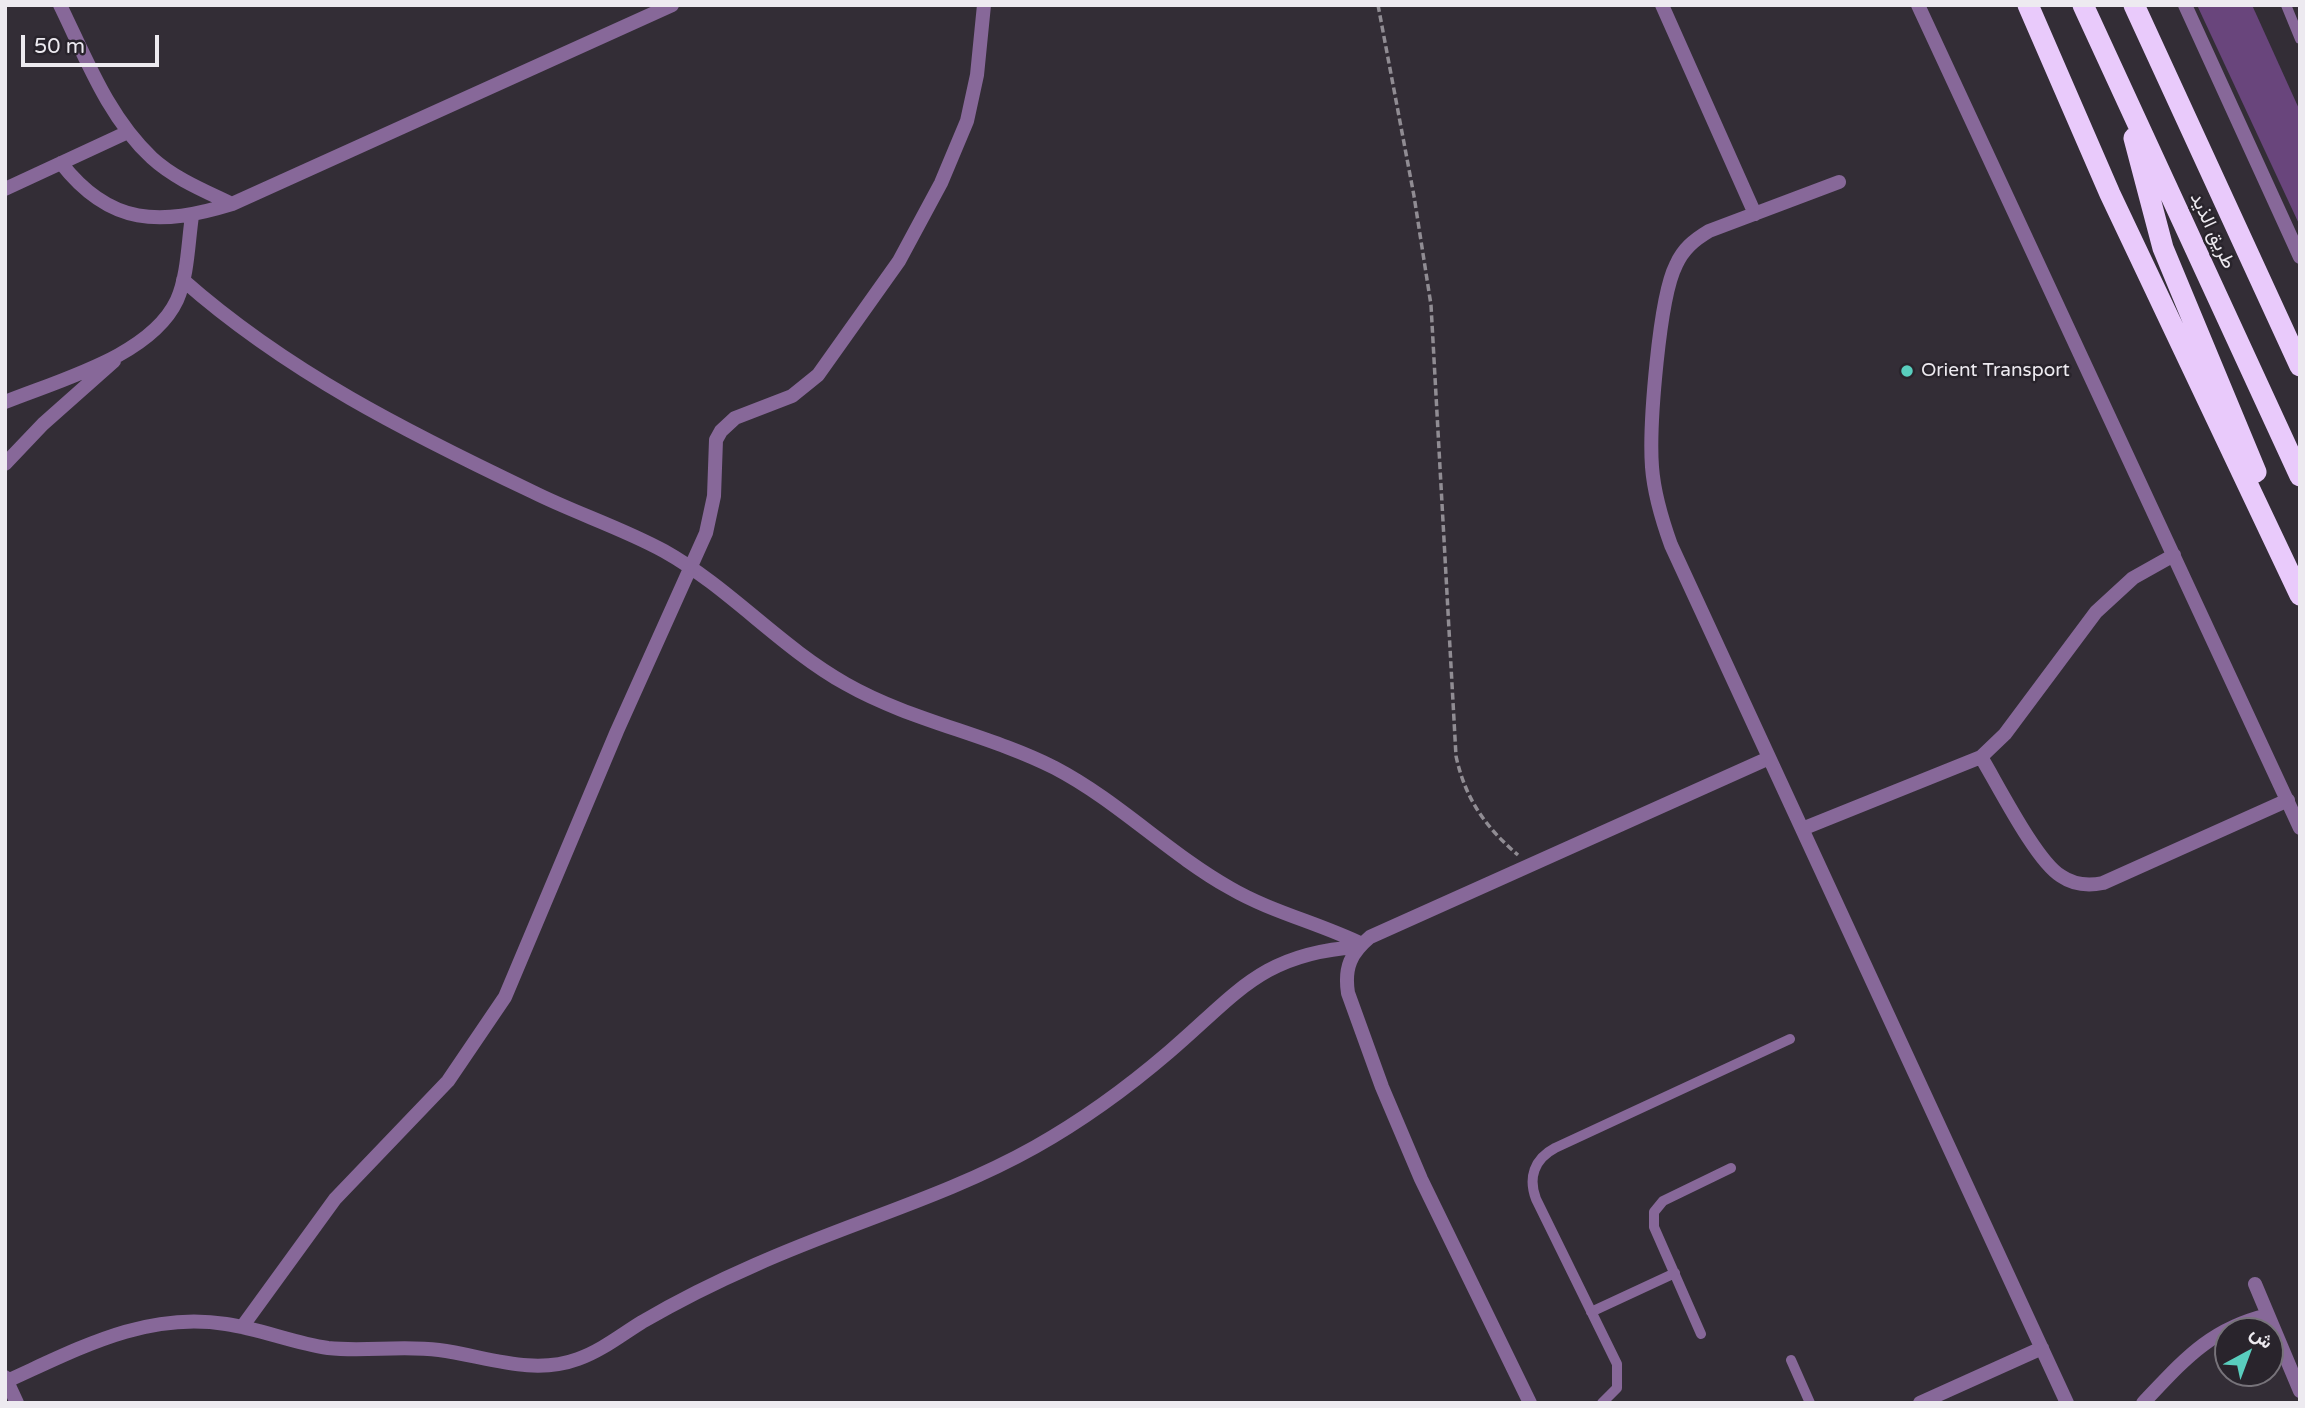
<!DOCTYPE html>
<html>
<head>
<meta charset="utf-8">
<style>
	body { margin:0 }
	#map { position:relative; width:2305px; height:1408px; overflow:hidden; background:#332d36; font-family:"Varela Round",Vazirmatn,sans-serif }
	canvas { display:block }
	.frame { position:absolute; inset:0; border:7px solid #edeaf0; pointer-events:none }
	.north { position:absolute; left:2214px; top:1317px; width:70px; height:70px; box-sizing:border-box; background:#29242c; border:2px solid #77737a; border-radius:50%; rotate:41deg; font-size:19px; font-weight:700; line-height:28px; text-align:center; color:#edeaf0 }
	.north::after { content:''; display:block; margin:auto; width:24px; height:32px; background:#59cebe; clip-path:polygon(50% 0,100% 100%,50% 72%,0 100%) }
	.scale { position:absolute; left:21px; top:35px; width:138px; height:32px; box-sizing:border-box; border:4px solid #edeaf0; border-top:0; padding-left:9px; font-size:21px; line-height:24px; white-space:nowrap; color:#edeaf0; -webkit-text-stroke:5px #29242c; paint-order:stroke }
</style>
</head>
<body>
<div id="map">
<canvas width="2305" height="1408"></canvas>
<div class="frame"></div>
<div class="north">ش</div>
<div class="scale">50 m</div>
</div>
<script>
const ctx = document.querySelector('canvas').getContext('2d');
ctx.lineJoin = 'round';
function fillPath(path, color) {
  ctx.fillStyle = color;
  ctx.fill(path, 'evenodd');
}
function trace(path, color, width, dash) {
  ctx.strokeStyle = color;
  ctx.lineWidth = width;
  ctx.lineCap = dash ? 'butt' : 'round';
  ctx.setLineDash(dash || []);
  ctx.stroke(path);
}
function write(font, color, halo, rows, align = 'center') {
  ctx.font = font + ' "Varela Round",Vazirmatn,sans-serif';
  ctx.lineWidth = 5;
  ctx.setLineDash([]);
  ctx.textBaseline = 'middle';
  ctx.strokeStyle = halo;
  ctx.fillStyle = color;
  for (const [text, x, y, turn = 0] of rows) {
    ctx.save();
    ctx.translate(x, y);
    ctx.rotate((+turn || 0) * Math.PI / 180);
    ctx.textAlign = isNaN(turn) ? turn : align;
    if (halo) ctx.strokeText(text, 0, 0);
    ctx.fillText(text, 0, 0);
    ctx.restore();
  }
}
const green = new Path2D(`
	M2197,5H2252L2300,111V226Z`);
const path = new Path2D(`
	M1378,5L1414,196L1431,305L1456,756C1465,798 1485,827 1518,855`);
const lane = new Path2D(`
	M2286,5L2300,39
	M1591,1312L1675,1273
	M1701,1334L1654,1227V1212L1663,1201L1731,1168
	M1791,1360L1810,1403
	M1602,1403L1617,1388V1364L1536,1199C1528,1178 1534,1159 1555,1148L1790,1039`);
const street = new Path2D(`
	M60,5C86,58 108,117 152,158C175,179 205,191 232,204
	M1662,5L1755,214
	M1918,5L2300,828
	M2185,5L2300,257
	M61,163C110,226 160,226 232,204L672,5
	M1839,182L1709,231C1694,240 1683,249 1676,265C1659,298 1649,427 1652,467C1654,494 1662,520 1671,545L2067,1403
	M5,189L128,132
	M183,280C287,372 409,433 533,492C575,513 622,528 664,551C730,588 780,647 846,684C911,721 988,734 1055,768C1118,801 1168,853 1230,888C1271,912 1319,923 1362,944
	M5,402C59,380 151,356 177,300C188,275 188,243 192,216
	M5,464L43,424L114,361
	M1981,757C1998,785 2036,861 2061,876C2074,885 2088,886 2103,883L2288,800
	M1802,829L1981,757L2005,734L2096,612L2133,578L2174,555
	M2255,1284L2300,1391
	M242,1327L335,1199L448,1081L505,997L617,731L706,533L714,496L716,440L721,431L735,418L792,396L818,375L899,261L941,183L967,121L977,75L984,5
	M5,1377L17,1403
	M7,1381C78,1349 146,1311 226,1324C261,1329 293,1343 328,1348C365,1352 401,1345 439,1350C485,1356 532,1376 578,1359C601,1351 621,1335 642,1322C678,1301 716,1282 755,1265C848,1223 946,1197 1035,1147C1083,1120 1127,1088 1169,1052C1236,995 1261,953 1358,947
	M1530,1403L1421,1179L1382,1087L1348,993C1344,967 1351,953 1370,937L1769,758
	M1920,1403L2042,1348
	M2143,1403C2183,1361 2209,1329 2268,1315`);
const highway = new Path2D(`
	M2028,5L2110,194L2300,595
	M2083,5L2300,476
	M2134,5L2300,366
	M2134,138L2163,248L2256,472`);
const markers = [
	[1907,371,7,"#59cebe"]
];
const streetNames = [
	["طريق الذيد",2212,231,65]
];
const poiNames = [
	["Orient Transport",1921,371]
];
fillPath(green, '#69457c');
trace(path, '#908c93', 3.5, [7, 3.5]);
trace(lane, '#876899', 10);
trace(street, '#876899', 14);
trace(highway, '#e9cafb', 21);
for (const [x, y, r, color] of markers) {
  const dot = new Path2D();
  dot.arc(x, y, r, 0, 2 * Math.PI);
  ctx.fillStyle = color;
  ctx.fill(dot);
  trace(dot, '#29242c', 2.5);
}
write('19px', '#edeaf0', '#29242c', streetNames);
write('19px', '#edeaf0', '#29242c', poiNames, 'left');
</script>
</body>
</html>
